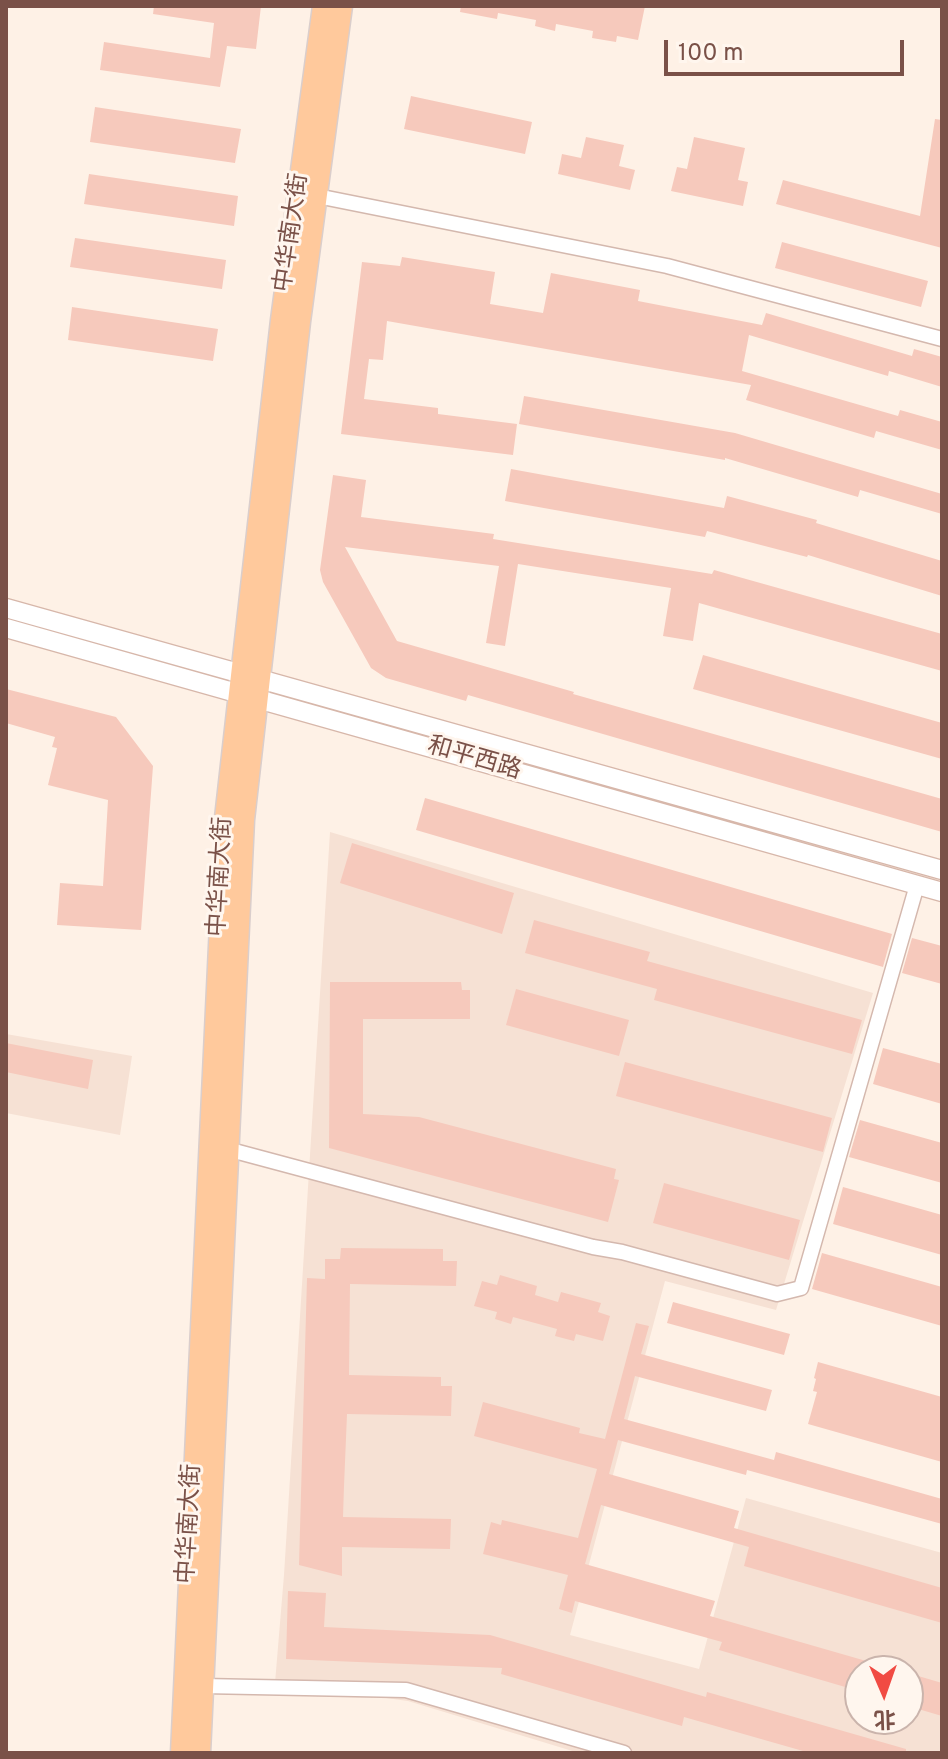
<!DOCTYPE html>
<html>
<head>
<meta charset="utf-8">
<style>
	body { margin:0 }
	#map { position:relative; width:948px; height:1759px; overflow:hidden; background:#fef1e6; font-family:Overpass,"Noto Sans SC",sans-serif }
	canvas { display:block }
	.frame { position:absolute; inset:0; border:8px solid #7a5148; pointer-events:none }
	.north { position:absolute; left:844px; top:1655px; width:80px; height:80px; box-sizing:border-box; background:#fff6ee; border:2px solid #cab4ac; border-radius:50%; rotate:178deg; font-size:22px; font-weight:700; line-height:32px; text-align:center; color:#7a5148 }
	.north::after { content:''; display:block; margin:auto; width:28px; height:36px; background:#f14b43; clip-path:polygon(50% 0,100% 100%,50% 72%,0 100%) }
	.scale { position:absolute; left:664px; top:40px; width:240px; height:36px; box-sizing:border-box; border:4px solid #7a5148; border-top:0; padding-left:10px; font-size:24px; line-height:28px; white-space:nowrap; color:#7a5148; -webkit-text-stroke:6px #fff6ee; paint-order:stroke }
</style>
</head>
<body>
<div id="map">
<canvas width="948" height="1759"></canvas>
<div class="frame"></div>
<div class="north">北</div>
<div class="scale">100 m</div>
</div>
<script>
const ctx = document.querySelector('canvas').getContext('2d');
ctx.lineJoin = 'round';
function fillPath(path, color) {
  ctx.fillStyle = color;
  ctx.fill(path, 'evenodd');
}
function trace(path, color, width, dash) {
  ctx.strokeStyle = color;
  ctx.lineWidth = width;
  ctx.lineCap = dash ? 'butt' : 'round';
  ctx.setLineDash(dash || []);
  ctx.stroke(path);
}
function write(font, color, halo, rows, align = 'center') {
  ctx.font = font + ' Overpass,"Noto Sans SC",sans-serif';
  ctx.lineWidth = 6;
  ctx.setLineDash([]);
  ctx.textBaseline = 'middle';
  ctx.strokeStyle = halo;
  ctx.fillStyle = color;
  for (const [text, x, y, turn = 0] of rows) {
    ctx.save();
    ctx.translate(x, y);
    ctx.rotate((+turn || 0) * Math.PI / 180);
    ctx.textAlign = isNaN(turn) ? turn : align;
    if (halo) ctx.strokeText(text, 0, 0);
    ctx.fillText(text, 0, 0);
    ctx.restore();
  }
}
const residential = new Path2D(`
	M330,832L873,993L776,1310L665,1281L570,1635L699,1669L746,1498L942,1553V1753H579L408,1701L386,1698L274,1695L284,1575ZM860,1671H908V1719H860Z
	M6,1034L132,1056L120,1135L6,1113Z`);
const building = new Path2D(`
	M154,6H261L256,49L227,46L220,87L100,70L104,42L210,58L214,23L153,14Z
	M461,6H645L638,40L617,36L616,42L592,38L593,31L556,24L555,31L535,26L536,20L498,13L497,19L460,12Z
	M411,96L532,122L525,154L404,129Z
	M95,107L241,129L235,163L90,142Z
	M935,119L942,120V248L776,204L783,180L920,216Z
	M586,137L624,145L619,166L635,170L630,190L558,174L562,154L581,158Z
	M694,137L745,148L738,180L748,182L743,206L671,191L677,167L687,169Z
	M89,174L238,196L234,226L84,204Z
	M75,238L226,260L222,289L70,267Z
	M782,242L928,281L921,307L775,268Z
	M402,257L495,272L490,304L543,313L551,273L640,290L638,301L762,325L766,313L912,356L914,349L942,357V387L889,371L888,376L749,335L742,371L898,416L900,410L942,422V450L876,431L874,438L746,400L751,385L387,321L383,360L369,359L364,399L438,408V414L517,424L513,455L341,434L362,262L400,266Z
	M72,307L218,329L213,361L68,340Z
	M524,396L735,433L942,494V514L860,490L858,497L725,458V460L519,424Z
	M511,469L724,508L727,496L817,520L816,523L942,561V596L808,555L807,557L707,531L705,537L505,501Z
	M333,475L366,480L361,517L494,534L493,539L712,574L714,570L942,634V671L699,603L693,641L663,636L671,588L518,564L505,646L486,643L499,566L345,547L397,641L574,692L573,694L942,799V832L468,695L466,701L386,678L371,668L323,582L320,570Z
	M703,655L942,723V759L693,689Z
	M6,689L116,717L153,766L141,930L57,925L60,883L103,886L108,800L48,785L57,748L52,747L55,737L6,723Z
	M425,798L892,934L883,967L416,830Z
	M352,843L514,893L502,934L340,883Z
	M534,920L650,952L647,961L862,1020L852,1054L654,1000L657,989L525,953Z
	M912,938L942,946V984L902,973Z
	M330,982H461L462,990H470V1019H363V1114L419,1117L616,1169L614,1179L619,1180L608,1222L329,1148Z
	M516,989L629,1020L619,1056L506,1025Z
	M6,1043L93,1060L88,1089L6,1072Z
	M883,1048L942,1064V1104L873,1084Z
	M625,1062L832,1118L823,1152L616,1096Z
	M860,1120L942,1143V1183L849,1157Z
	M664,1183L800,1220L789,1260L653,1223Z
	M843,1187L942,1215V1255L833,1224Z
	M341,1248L443,1249V1261H457L456,1286L350,1284L349,1375L441,1377V1386H452L451,1416L347,1414L344,1486L343,1517L451,1519L450,1549L342,1547V1576L299,1565L307,1278L325,1279V1259H340Z
	M822,1253L942,1287V1326L812,1289Z
	M500,1275L537,1286L535,1295L558,1302L561,1292L601,1303L598,1312L610,1316L603,1341L576,1334L574,1341L555,1336L557,1329L513,1317L511,1324L495,1319L497,1312L474,1306L482,1281L497,1285Z
	M673,1302L790,1334L784,1355L667,1323Z
	M636,1323L649,1326L641,1354L772,1390L766,1411L635,1376L624,1419L774,1460L776,1452L942,1499V1524L747,1470L746,1475L618,1440L609,1474L739,1511L734,1528L942,1588V1623L744,1566L749,1547L601,1505L585,1564L715,1601L710,1616L887,1667V1671H857L852,1689L719,1650L722,1642L575,1601L572,1613L559,1609L568,1575L483,1554L491,1522L501,1525L502,1520L578,1538L597,1469L474,1436L483,1402L580,1428L579,1433L605,1439Z
	M818,1362L942,1397V1462L808,1424L817,1392L813,1391L816,1379L814,1378Z
	M288,1591L326,1593L324,1627L490,1635L706,1697L707,1692L906,1749V1753H810L684,1717L682,1726L501,1674L502,1668L286,1659Z
	M908,1673L942,1683V1716L908,1706Z`);
const minor = new Path2D(`
	M317,196L667,266L942,339
	M227,1149L593,1247L622,1252L777,1294L801,1288L917,885
	M203,1686L406,1690L624,1753`);
const secondary = new Path2D(`
	M6,608L942,870
	M6,628L942,892`);
const primary = new Path2D(`
	M181,1753L225,818L281,320L323,6
	M200,1753L244,820L300,322L342,6`);
const streetNames = [
	["中华南大街",293,233,-82],
	["和平西路",474,760,16],
	["中华南大街",222,877,-87],
	["中华南大街",191,1524,-87]
];
fillPath(residential, '#f6e1d4');
fillPath(building, '#f6c9bc');
trace(minor, '#d4b8ae', 17);
trace(secondary, '#d7b7aa', 21);
trace(primary, '#dacecc', 23);
trace(minor, '#fff', 14);
trace(secondary, '#fff', 18);
trace(primary, '#ffc99c', 20);
write('24px', '#7a5148', '#fff6ee', streetNames);
</script>
</body>
</html>
